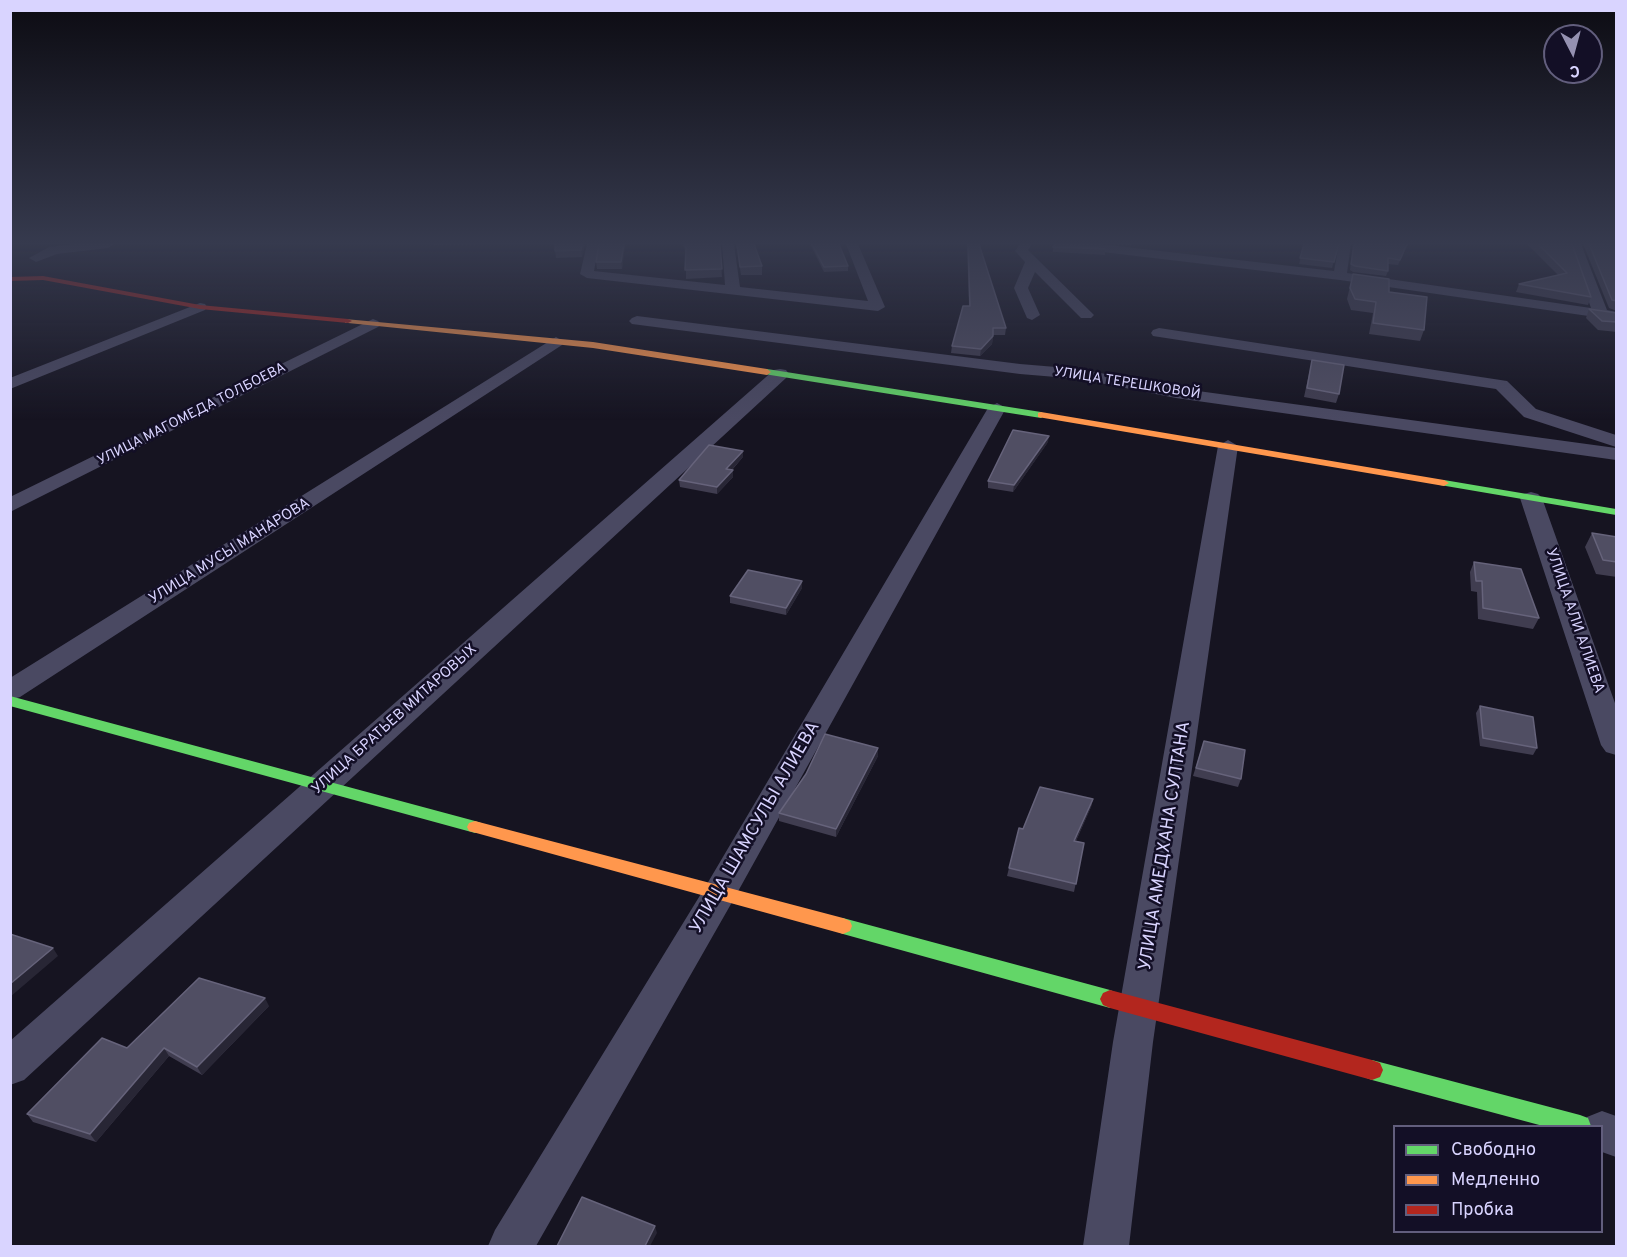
<!DOCTYPE html>
<html>
<head>
<meta charset="utf-8">
<style>
	body { margin:0 }
	#map { position:relative; width:1627px; height:1257px; overflow:hidden; background:#161421; font-family:Overpass,sans-serif }
	canvas { display:block }
	.frame { position:absolute; inset:0; border:12px solid #d9d4ff; pointer-events:none }
	.legend { position:absolute; left:1393px; top:1125px; width:210px; height:108px; box-sizing:border-box; background:#130f26; border:2px solid #625e7d; margin:0; padding:8px 10px; list-style:none; font-size:18px; color:#d9d4ff }
	.legend li { display:flex; align-items:center; gap:12px; height:30px }
	.legend b { width:30px; border:2px solid #625e7d }
	.north { position:absolute; left:1543px; top:24px; width:60px; height:60px; box-sizing:border-box; background:#130f26; border:2px solid #625e7d; border-radius:50%; rotate:174deg; font-size:16px; font-weight:700; line-height:24px; text-align:center; color:#d9d4ff }
	.north::after { content:''; display:block; margin:auto; width:21px; height:27px; background:#9591b1; clip-path:polygon(50% 0,100% 100%,50% 72%,0 100%) }
</style>
</head>
<body>
<div id="map">
<canvas width="1627" height="1257"></canvas>
<div class="frame"></div>
<ul class="legend">
<li><b style="height:8px;background:#63d668"></b>Свободно</li>
<li><b style="height:8px;background:#ff974d"></b>Медленно</li>
<li><b style="height:8px;background:#b3261e"></b>Пробка</li>
</ul>
<div class="north">С</div>
</div>
<script>
const ctx = document.querySelector('canvas').getContext('2d');
ctx.lineJoin = 'round';
function fillPath(path, color) {
  ctx.fillStyle = color;
  ctx.fill(path, 'evenodd');
}
function trace(path, color, width, dash) {
  ctx.strokeStyle = color;
  ctx.lineWidth = width;
  ctx.lineCap = dash ? 'butt' : 'round';
  ctx.setLineDash(dash || []);
  ctx.stroke(path);
}
function write(font, color, halo, rows, align = 'center') {
  ctx.font = font + ' Overpass,sans-serif';
  ctx.lineWidth = 5;
  ctx.setLineDash([]);
  ctx.textBaseline = 'middle';
  ctx.strokeStyle = halo;
  ctx.fillStyle = color;
  for (const [text, x, y, turn = 0] of rows) {
    ctx.save();
    ctx.translate(x, y);
    ctx.rotate((+turn || 0) * Math.PI / 180);
    ctx.textAlign = isNaN(turn) ? turn : align;
    if (halo) ctx.strokeText(text, 0, 0);
    ctx.fillText(text, 0, 0);
    ctx.restore();
  }
}
const street = new Path2D(`
	M75,244H114L108,248L57,254L36,262L29,258L49,247Z
	M587,244H599L594,271L725,285L722,244H734L740,287L868,301L846,244H858L885,307L878,311L587,278L580,274Z
	M1020,244H1032L1028,250L1091,312L1094,315L1091,318H1081L1035,272L1028,288L1040,315L1032,320L1027,318L1014,288L1025,262L1015,251Z
	M1062,244H1100L1334,271L1339,244H1351L1347,273L1591,308L1569,244H1581L1607,310L1616,312V320L1340,280L1068,248Z
	M200,303L205,304L207,307L205,310L10,389V378Z
	M637,316L1020,364L1080,369L1176,388L1616,448V460L1176,398L1080,379L1020,374L632,324L629,321L632,318Z
	M373,319L378,321L381,324L378,327L10,512V497Z
	M1159,328L1507,381L1536,409L1616,435V447L1524,417L1496,389L1153,336L1151,333L1153,330Z
	M556,337L564,342L562,345L20,697L10,700V678Z
	M780,369L786,370L789,374L786,378L24,1080L10,1085V1041L774,370Z
	M997,403L1006,408L731,904L536,1246H488L495,1230L707,884L988,408Z
	M1228,440L1238,446L1153,1042L1129,1246H1083L1113,1042L1218,446Z
	M1531,492L1538,494L1542,498L1616,706V755L1606,752L1601,745L1520,498L1524,494Z
	M1602,1111L1616,1116V1157L1602,1152V1126H1583L1587,1117Z`);
const fast = new Path2D(`
	M767,369L1041,412L1046,415L1041,418L764,374L763,372Z
	M1444,480L1616,509V515L1440,485V481Z
	M10,696L475,821L481,823L483,827L481,831L475,833L10,706Z
	M843,918L1110,990L1117,993L1120,999L1117,1005L1110,1008L843,934L836,931L834,926L836,921Z
	M1372,1060L1580,1115L1588,1118L1591,1126H1543L1372,1080L1364,1077L1361,1070L1364,1063Z`);
const slow = new Path2D(`
	M345,319L593,342L767,369L771,372L767,375L593,348L348,323H345Z
	M1041,412L1444,480L1449,483L1444,486L1038,417V413Z
	M475,821L843,918L850,921L852,926L850,931L843,934L469,831L467,827L469,823Z`);
const jam = new Path2D(`
	M43,276L200,305L348,319L352,321L348,323L200,309L43,280L10,281V277Z
	M1110,990L1372,1060L1380,1063L1383,1070L1380,1077L1372,1080L1110,1008L1103,1005L1100,999L1103,993Z`);
const wall = new Path2D(`
	M434,244H489L435,245Z
	M585,244L582,257L556,258L555,251Z
	M599,244H625L622,269H597L596,262Z
	M683,244H720L722,277L686,279V254Z
	M736,244H754L762,266V275H741Z
	M811,244H839L848,266V271L824,272L812,248Z
	M967,244H979L1006,328L1005,335H993L992,344L980,356L951,353L952,346L969,306Z
	M1103,244H1132L1131,245Z
	M1304,244H1339L1332,268L1299,264Z
	M1353,244H1408L1398,265L1388,264V271L1386,276L1353,272L1350,270Z
	M1527,244H1572L1591,297L1588,305L1516,292L1519,284L1558,275Z
	M1583,244H1617V311L1609,308Z
	M1068,245L1105,249V255L1053,252V247Z
	M1353,274L1389,292L1424,330L1420,341L1369,334L1373,313L1351,310L1347,299Z
	M1589,309L1617,313V332L1598,330L1586,318Z
	M1312,360L1339,394L1336,403L1304,397Z
	M1048,442L1013,492L988,488V481Z
	M743,457L732,470L733,477L717,494L680,487L679,480Z
	M1592,533L1617,537V577L1596,574L1585,547Z
	M1474,562L1539,618L1533,629L1478,619L1477,592L1471,591L1470,572Z
	M802,588L786,615L730,603V596Z
	M1480,706L1537,748L1533,755L1480,746L1476,713Z
	M1204,741L1241,779L1238,787L1193,776Z
	M878,748V756L836,837L779,821V813L806,774Z
	M1093,799L1091,807L1076,841L1084,843L1074,892L1007,876L1009,868L1023,829Z
	M269,1006L202,1075L169,1056L96,1142L33,1122L27,1114L127,1048Z`);
const shadedWall = new Path2D(`
	M582,244H585L582,257L581,250Z
	M624,244H625V247L622,269L621,262Z
	M993,336L992,344L980,356L981,349Z
	M1049,436L1048,442L1013,492L1014,485Z
	M743,451V457L727,475L726,469Z
	M733,470V477L717,494V487Z
	M802,581V588L786,615V608Z
	M878,748V756L836,837V829Z
	M1093,799L1091,807L1072,849L1074,841Z
	M53,948L58,956L10,997V984Z
	M265,998L269,1006L202,1075L197,1067Z
	M164,1048L169,1056L96,1142L90,1134Z
	M655,1226L657,1233L650,1246H645Z`);
const building = new Path2D(`
	M555,244H582L581,250L555,251Z
	M599,244H624L621,262H596Z
	M685,244H720L722,269L685,270L686,248Z
	M737,244H754L762,266L740,267Z
	M812,244H839L848,266L824,267Z
	M968,244H979L1006,328H993V336L981,349L952,346L963,306H970Z
	M1055,244H1067L1068,245L1105,249L1053,247Z
	M1304,244H1339L1334,262L1300,258Z
	M1354,244H1407L1400,260L1388,258V271L1355,266L1351,264Z
	M1538,244H1572L1591,297L1519,284L1567,273Z
	M1589,244H1617V301L1612,300Z
	M1353,274L1389,279V292L1427,297L1424,330L1373,323L1376,302L1355,299L1350,288Z
	M1589,309L1617,313V322L1602,321Z
	M1312,360L1344,365L1339,394L1307,388Z
	M1013,430L1049,436L1014,485L988,481Z
	M709,445L743,451L726,469L733,470L717,487L679,480Z
	M1592,533L1617,537V562L1603,560Z
	M1474,562L1521,569L1539,618L1483,608L1482,581H1476Z
	M748,570L802,581L786,608L730,596Z
	M1480,706L1533,717L1537,748L1483,738Z
	M825,734L878,748L836,829L779,813L806,774Z
	M1204,741L1245,750L1241,779L1196,768Z
	M1040,787L1093,799L1074,841L1084,843L1076,884L1009,868L1019,828L1023,829Z
	M10,934L53,948L10,984Z
	M199,978L265,998L197,1067L164,1048L90,1134L27,1114L102,1038L127,1048Z
	M582,1197L655,1226L645,1246H557Z`);
const farStreetnames = [
	["УЛИЦА ТЕРЕШКОВОЙ",1127,384,9],
	["УЛИЦА МАГОМЕДА ТОЛБОЕВА",192,415,-27]
];
const streetNames = [
	["УЛИЦА МУСЫ МАНАРОВА",230,552,-32],
	["УЛИЦА АЛИ АЛИЕВА",1574,621,71],
	["УЛИЦА БРАТЬЕВ МИТАРОВЫХ",395,720,-42]
];
const nearStreetnames = [
	["УЛИЦА ШАМСУЛЫ АЛИЕВА",756,828,-60],
	["УЛИЦА АМЕДХАНА СУЛТАНА",1166,846,-81]
];
fillPath(street, '#4a4962');
fillPath(fast, '#63d668');
fillPath(slow, '#ff974d');
fillPath(jam, '#b3261e');
fillPath(wall, '#403d50');
fillPath(shadedWall, '#282635');
fillPath(building, '#504e63');
trace(building, '#66637b', 1.5);
const sky = ctx.createLinearGradient(0, 0, 0, 420);
sky.addColorStop(0, '#0c0b12');
sky.addColorStop(0.58, '#363a4e');
sky.addColorStop(1, '#363a4e00');
ctx.fillStyle = sky;
ctx.fillRect(0, 0, 1627, 420);
write('14px', '#d9d4ff', '#130f26', farStreetnames);
write('15px', '#d9d4ff', '#130f26', streetNames);
write('18px', '#d9d4ff', '#130f26', nearStreetnames);
</script>
</body>
</html>
